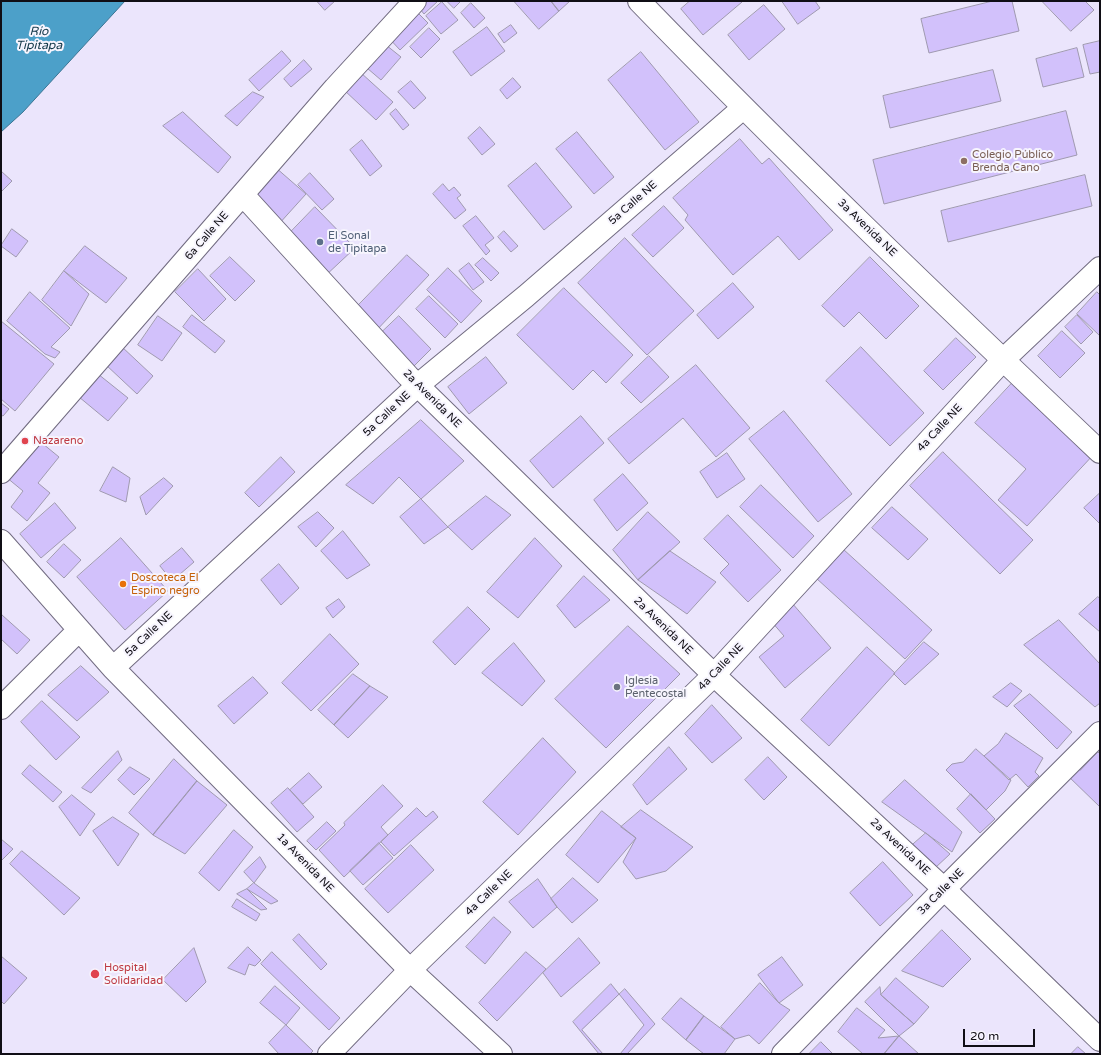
<!DOCTYPE html>
<html>
<head>
<meta charset="utf-8">
<style>
	body { margin:0 }
	#map { position:relative; width:1101px; height:1055px; overflow:hidden; background:#ebe5fc; font-family:"Varela Round",sans-serif }
	canvas { display:block }
	.frame { position:absolute; inset:0; border:2px solid #100e15; pointer-events:none }
	.scale { position:absolute; left:963px; top:1029px; width:72px; height:18px; box-sizing:border-box; border:2px solid #100e15; border-top:0; padding-left:5px; font-size:12px; line-height:14px; white-space:nowrap; color:#100e15; -webkit-text-stroke:3px #f7f5fe; paint-order:stroke }
</style>
</head>
<body>
<div id="map">
<canvas width="1101" height="1055"></canvas>
<div class="frame"></div>
<div class="scale">20 m</div>
</div>
<script>
const ctx = document.querySelector('canvas').getContext('2d');
ctx.lineJoin = 'round';
function fillPath(path, color) {
  ctx.fillStyle = color;
  ctx.fill(path, 'evenodd');
}
function trace(path, color, width, dash) {
  ctx.strokeStyle = color;
  ctx.lineWidth = width;
  ctx.lineCap = dash ? 'butt' : 'round';
  ctx.setLineDash(dash || []);
  ctx.stroke(path);
}
function write(font, color, halo, rows, align = 'center') {
  ctx.font = font + ' "Varela Round",sans-serif';
  ctx.lineWidth = 4;
  ctx.setLineDash([]);
  ctx.textBaseline = 'middle';
  ctx.strokeStyle = halo;
  ctx.fillStyle = color;
  for (const [text, x, y, turn = 0] of rows) {
    ctx.save();
    ctx.translate(x, y);
    ctx.rotate((+turn || 0) * Math.PI / 180);
    ctx.textAlign = isNaN(turn) ? turn : align;
    if (halo) ctx.strokeText(text, 0, 0);
    ctx.fillText(text, 0, 0);
    ctx.restore();
  }
}
const water = new Path2D(`
	M1,1H125L23,112L1,132Z`);
const building = new Path2D(`
	M317,1H335L325,10Z
	M421,1H438L424,14L417,5Z
	M447,1H461L454,8Z
	M514,1H551L559,11L539,29Z
	M551,1H570L559,11Z
	M690,1H741L742,2L703,35L681,9Z
	M782,1H815L820,8L798,24Z
	M993,1H1012L1019,31L929,53L921,19Z
	M1042,1H1085L1094,10L1071,31Z
	M442,2L458,20L441,34L426,16Z
	M471,3L485,18L474,28L461,13Z
	M764,5L785,29L749,60L728,35Z
	M415,10L428,23L400,50L387,36Z
	M511,25L517,33L504,43L498,34Z
	M487,27L505,51L471,76L453,52Z
	M429,28L440,39L421,58L410,47Z
	M1100,41V72L1090,74L1083,45Z
	M386,45L401,57L381,80L367,68Z
	M1077,48L1084,77L1043,87L1036,59Z
	M282,51L291,61L259,91L249,80Z
	M641,52L699,122L665,150L608,80Z
	M304,60L312,69L291,87L284,79Z
	M993,70L1001,101L890,128L883,96Z
	M360,72L393,102L376,120L343,89Z
	M513,78L521,87L507,99L500,90Z
	M411,81L426,98L414,109L398,92Z
	M253,92L264,97L237,126L225,116Z
	M396,109L409,125L403,130L390,114Z
	M1066,111L1077,155L884,204L873,160Z
	M183,112L231,157L218,173L163,126Z
	M480,127L495,144L482,155L468,138Z
	M577,132L614,177L594,194L556,149Z
	M740,139L762,164L769,158L833,230L799,260L778,236L733,275L685,220L688,215L673,198Z
	M362,140L382,166L370,176L350,150Z
	M536,163L572,207L544,230L508,186Z
	M275,167L306,194L278,225L248,198Z
	M1,171L12,181L1,192Z
	M310,173L334,199L322,210L298,185Z
	M1085,175L1092,206L948,242L941,211Z
	M443,184L449,191L454,187L461,195L457,198L466,210L455,219L433,194Z
	M664,206L684,228L653,257L632,235Z
	M315,207L355,248L324,277L287,236Z
	M476,216L494,238L485,245L490,251L486,255L463,226Z
	M12,229L28,241L16,257L1,246Z
	M504,231L518,246L511,252L498,237Z
	M625,238L694,311L647,355L578,283Z
	M85,246L127,278L106,303L64,271Z
	M407,255L429,275L373,334L351,313Z
	M230,257L255,281L235,301L210,276Z
	M870,257L919,306L886,339L859,312L844,327L822,306Z
	M483,258L499,273L491,281L475,265Z
	M469,263L484,282L473,290L459,271Z
	M448,268L482,301L461,323L427,290Z
	M198,269L226,299L204,321L175,292Z
	M64,271L89,294L71,326L42,300Z
	M733,283L754,307L718,339L697,315Z
	M564,288L633,355L606,383L593,370L573,390L517,335Z
	M30,292L70,328L51,347L60,352L55,358L45,354L7,321Z
	M1097,292L1100,295V336L1077,314Z
	M429,296L458,324L445,338L416,309Z
	M192,315L225,341L215,353L183,327Z
	M1077,315L1093,332L1081,344L1065,327Z
	M158,316L182,333L162,361L138,345Z
	M399,316L431,349L411,369L379,335Z
	M1,321L54,364L15,411L1,399Z
	M1062,331L1085,353L1060,378L1038,356Z
	M956,338L976,357L943,390L924,371Z
	M121,346L153,376L137,394L105,364Z
	M861,347L924,413L890,446L826,381Z
	M649,356L669,377L641,403L621,383Z
	M486,357L507,383L469,414L448,387Z
	M696,365L750,428L716,457L683,418L629,464L608,439Z
	M98,374L128,398L108,421L79,397Z
	M1015,380L1095,453L1027,526L998,500L1026,469L975,423Z
	M1,403L9,409L3,416L1,415Z
	M784,411L852,494L818,522L749,439Z
	M581,416L604,443L553,488L530,461Z
	M421,420L464,461L421,499L399,477L373,504L346,485Z
	M37,439L59,457L38,483L50,493L27,521L11,507L23,491L6,477Z
	M943,452L1033,540L1000,574L910,486Z
	M727,453L745,479L717,498L700,472Z
	M281,457L295,472L259,507L245,493Z
	M113,467L130,478L126,502L100,491Z
	M623,474L648,503L617,531L594,500Z
	M164,478L173,486L146,515L140,497Z
	M761,485L814,536L793,558L740,507Z
	M1100,493V524L1084,508Z
	M486,496L511,515L472,550L448,527Z
	M421,499L448,527L424,544L400,517Z
	M55,503L76,528L41,558L20,534Z
	M892,507L928,539L908,560L872,528Z
	M318,512L334,528L316,547L298,527Z
	M648,512L680,542L638,580L613,550Z
	M728,515L781,570L748,602L720,573L729,564L704,539Z
	M343,531L370,565L347,579L321,551Z
	M121,538L168,591L125,630L77,577Z
	M535,538L562,566L518,618L487,592Z
	M64,544L81,560L64,578L47,562Z
	M182,548L194,562L172,581L160,566Z
	M843,549L932,630L905,659L816,578Z
	M670,551L716,582L687,614L638,580Z
	M279,564L299,588L281,605L261,580Z
	M584,576L610,600L575,628L557,606Z
	M1098,597L1100,598V632L1079,614Z
	M339,599L345,607L333,618L326,608Z
	M792,603L831,648L785,688L759,657L784,636L771,621Z
	M468,607L490,629L455,665L433,642Z
	M2,615L30,640L17,654L1,639V616Z
	M1059,620L1100,664V703L1095,707L1024,645Z
	M628,626L680,674L606,748L555,699Z
	M330,634L359,664L311,711L282,683Z
	M924,642L939,654L905,685L894,674Z
	M514,643L545,681L522,706L482,673Z
	M867,647L895,673L829,746L801,720Z
	M81,666L109,692L77,721L48,695Z
	M353,674L370,686L334,725L318,710Z
	M253,677L268,693L234,724L218,706Z
	M1011,683L1022,691L1007,707L993,697Z
	M370,686L388,697L348,738L334,725Z
	M1030,694L1072,732L1057,749L1014,706Z
	M42,701L80,737L56,760L21,722Z
	M712,705L742,738L712,763L685,734Z
	M1006,733L1043,758L1035,772L1039,776L1028,787L1016,774L1009,780L984,756L998,744Z
	M543,738L576,772L518,835L483,802Z
	M669,747L687,769L647,805L633,785Z
	M976,749L1011,780L1005,791L986,810L946,770L952,764L963,762Z
	M118,751L122,760L91,793L82,788Z
	M1098,752L1100,754V807L1066,774L1075,765L1080,770Z
	M768,757L787,777L764,800L745,780Z
	M174,759L197,781L153,835L129,813Z
	M30,765L62,792L53,802L22,774Z
	M130,767L150,779L134,795L118,780Z
	M309,773L322,787L303,804L290,790Z
	M905,780L962,832L952,852L882,802Z
	M197,781L227,805L185,854L153,835Z
	M383,785L403,806L381,827L388,835L344,877L319,850L345,825L344,823Z
	M288,788L314,817L297,832L271,803Z
	M971,794L995,819L980,833L957,809Z
	M72,795L95,814L80,836L59,807Z
	M417,808L426,817L433,811L438,817L394,856L381,842Z
	M641,810L693,847L666,871L636,879L623,862L636,838L621,827Z
	M602,811L636,838L598,883L566,855Z
	M113,817L139,834L118,866L93,831Z
	M327,822L336,831L316,850L307,841Z
	M234,830L253,847L219,891L199,873Z
	M926,833L950,854L935,868L909,848Z
	M1,839L13,849L1,861Z
	M379,843L393,858L363,885L350,871Z
	M411,845L434,870L388,913L365,889Z
	M22,851L80,898L64,915L10,864Z
	M260,857L266,867L254,883L244,872Z
	M883,862L913,895L880,926L850,893Z
	M573,878L598,900L572,923L557,907L551,899Z
	M538,879L557,907L533,928L509,902Z
	M254,883L278,901L271,904L247,889Z
	M247,889L267,909L261,910L237,894Z
	M237,899L260,914L256,921L232,907Z
	M494,917L511,932L485,964L466,947Z
	M942,930L971,959L943,987L902,971Z
	M299,934L327,964L321,970L293,940Z
	M579,938L600,963L561,997L543,973Z
	M248,947L261,960L255,966L249,964L245,975L228,968Z
	M194,948L206,982L186,1002L163,980Z
	M272,952L340,1018L329,1030L261,964Z
	M526,952L546,969L497,1021L479,1003Z
	M1,956L27,978L4,1004L1,1001Z
	M782,957L803,985L779,1003L758,975Z
	M896,978L929,1007L914,1024L881,995Z
	M760,983L779,1003L790,1010L759,1044L749,1035L735,1039L721,1027Z
	M611,984L644,1025L620,1054H599L573,1022Z
	M275,986L300,1008L286,1025L260,1003Z
	M880,987L881,995L914,1024L899,1036L865,1002Z
	M625,989L655,1024L627,1054H603L582,1030Z
	M681,998L704,1016L686,1040L662,1019Z
	M857,1008L885,1030L878,1038L899,1036L884,1054H863L838,1032Z
	M704,1016L735,1039L724,1054H704L686,1040Z
	M286,1025L313,1051L310,1054H279L269,1043Z
	M899,1036L919,1054H884Z
	M821,1042L833,1054H809Z
	M1078,1047L1086,1054H1071Z`);
const street = new Path2D(`
	M639,1C788,155 944,304 1100,452
	M243,195L408,376L714,675L944,889L1100,1040
	M1,472L335,88L415,1
	M1,541L113,668L410,970L714,675L1003,360L1100,268
	M113,668L418,385L526,296L743,108
	M1,708L79,630
	M783,1054L944,889L1100,733`);
const secondary = new Path2D(`
	M329,1054L410,970L501,1054`);
const markers = [
	[964,161,4,"#8d6e63"],
	[320,242,4,"#5c6f8a"],
	[25,441,4,"#e0444e"],
	[123,584,4,"#e8710a"],
	[617,687,4,"#6b7280"],
	[95,974,5,"#e0444e"]
];
const educationNames = [
	["Colegio Público",972,155],
	["Brenda Cano",972,168]
];
const streetNames = [
	["5a Calle NE",633,203,-41],
	["3a Avenida NE",867,228,44],
	["6a Calle NE",207,236,-49],
	["2a Avenida NE",432,399,45],
	["5a Calle NE",387,414,-43],
	["4a Calle NE",940,428,-47],
	["2a Avenida NE",663,626,44],
	["5a Calle NE",149,634,-43],
	["4a Calle NE",721,667,-46],
	["2a Avenida NE",900,847,43],
	["1a Avenida NE",305,863,46],
	["3a Calle NE",941,892,-45],
	["4a Calle NE",489,893,-44]
];
const serviceNames = [
	["El Sonal",328,236],
	["de Tipitapa",328,249]
];
const healthNames = [
	["Nazareno",33,441],
	["Hospital",104,968],
	["Solidaridad",104,981]
];
const foodNames = [
	["Doscoteca El",131,578],
	["Espino negro",131,591]
];
const worshipNames = [
	["Iglesia",625,681],
	["Pentecostal",625,694]
];
const waterNames = [
	["Río",39,32],
	["Tipitapa",39,46]
];
fillPath(water, '#4ca0c9');
trace(water, '#3a7493', 1);
fillPath(building, '#d2c1fb');
trace(building, '#9f99af', 1);
trace(street, '#716b80', 24);
trace(secondary, '#716b80', 24);
trace(street, '#fff', 22);
trace(secondary, '#fff', 22);
for (const [x, y, r, color] of markers) {
  const dot = new Path2D();
  dot.arc(x, y, r, 0, 2 * Math.PI);
  ctx.fillStyle = color;
  ctx.fill(dot);
  trace(dot, '#f7f5fe', 1.5);
}
write('11px', '#785e54', '#f7f5fe', educationNames, 'left');
write('11px', '#100e15', '#f7f5fe', streetNames);
write('11px', '#4e5e75', '#f7f5fe', serviceNames, 'left');
write('11px', '#be3a42', '#f7f5fe', healthNames, 'left');
write('11px', '#c56008', '#f7f5fe', foodNames, 'left');
write('11px', '#5b616d', '#f7f5fe', worshipNames, 'left');
write('italic 12px', '#0f3547', '#f7f5fe', waterNames);
</script>
</body>
</html>
